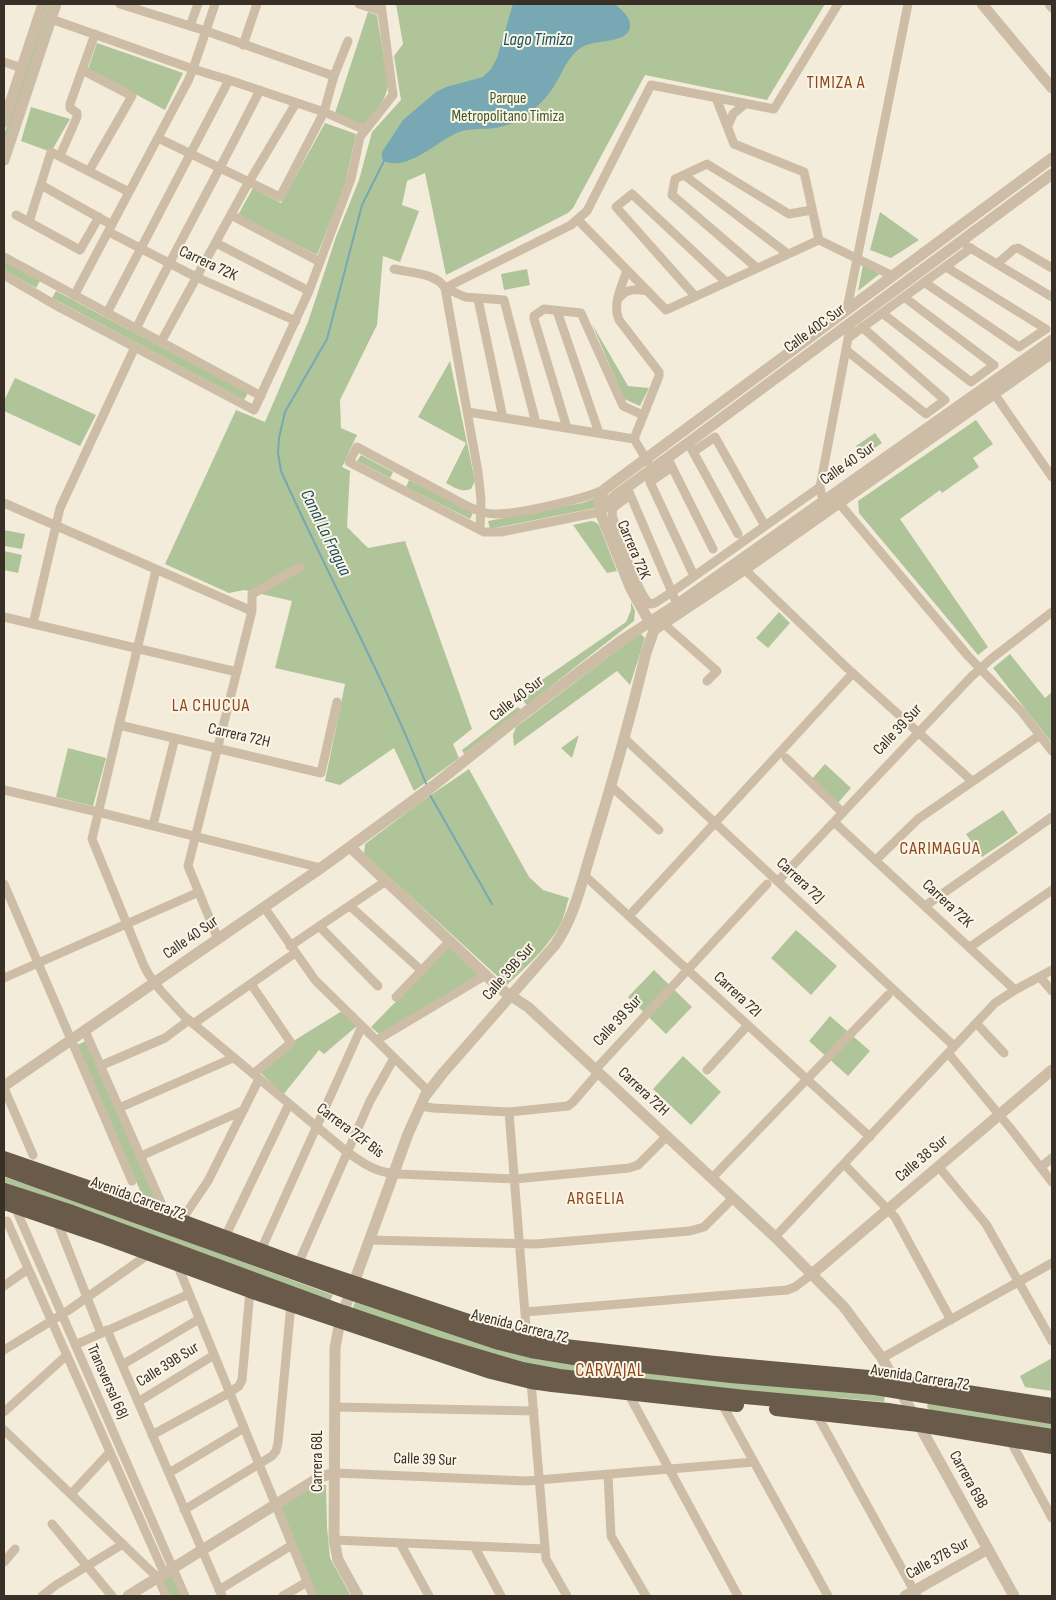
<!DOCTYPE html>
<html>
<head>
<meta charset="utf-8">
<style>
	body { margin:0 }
	#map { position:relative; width:1056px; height:1600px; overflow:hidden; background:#f4ecdb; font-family:"Sofia Sans Condensed",sans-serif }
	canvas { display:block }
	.frame { position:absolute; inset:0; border:5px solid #382f27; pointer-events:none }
</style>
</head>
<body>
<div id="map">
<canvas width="1056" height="1600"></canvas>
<div class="frame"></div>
</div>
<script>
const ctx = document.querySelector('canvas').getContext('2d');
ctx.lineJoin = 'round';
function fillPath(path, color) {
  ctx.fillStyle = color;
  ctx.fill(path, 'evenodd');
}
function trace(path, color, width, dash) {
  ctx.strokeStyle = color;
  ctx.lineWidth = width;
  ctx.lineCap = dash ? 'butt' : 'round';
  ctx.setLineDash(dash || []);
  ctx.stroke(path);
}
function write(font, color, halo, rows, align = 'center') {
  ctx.font = font + ' "Sofia Sans Condensed",sans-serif';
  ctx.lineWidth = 4;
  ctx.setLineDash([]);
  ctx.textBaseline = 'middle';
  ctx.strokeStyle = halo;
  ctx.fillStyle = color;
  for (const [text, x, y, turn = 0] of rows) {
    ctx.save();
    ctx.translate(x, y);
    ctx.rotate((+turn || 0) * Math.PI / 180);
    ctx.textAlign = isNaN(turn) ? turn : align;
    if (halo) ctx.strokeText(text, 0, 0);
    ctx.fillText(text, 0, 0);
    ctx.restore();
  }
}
const green = new Path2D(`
	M49,4H53L4,148V135Z
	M396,4H825L767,100L645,75L573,208L568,213L446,275L425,173L407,181L402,205L419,211L400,262L383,256L377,325L340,400L341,428L357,435L342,467L350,471L347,527L368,548L405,541L472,729L453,744L459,758L414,791L394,748L340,785L325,781L345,684L275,668L292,601L244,590L229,593L165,564L236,410L265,422L308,322L336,237L359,180L372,132L401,100L394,56L403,44Z
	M368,12L377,15L388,84C387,100 375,112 364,125L335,113Z
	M97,43L183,73L165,110L88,69Z
	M31,107L70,119L51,152L21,141Z
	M325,123L356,134L345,185L317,255L238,215L253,188L281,203Z
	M880,212L919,240L891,258L870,250Z
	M4,261L40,281L36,288L4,270Z
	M863,265L882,272L858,291Z
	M527,269L530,285L504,290L501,274Z
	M56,291L248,393L244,400L52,298Z
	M592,324L628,386L649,388L640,406L624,399Z
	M450,361L475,481L471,489C461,493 454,487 446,483L466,443L418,417Z
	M15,378L96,415L80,446L4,411V401Z
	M976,420L993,444L973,458L979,467L942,493L940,490L900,519L988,647L978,655L859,513L858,501Z
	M875,433L882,443L863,456L856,446Z
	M361,455L393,472L390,478L357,461Z
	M409,480L473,513L470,519L406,487Z
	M596,498L595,508L490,529L488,521L582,503Z
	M591,521L595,522L599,525L617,571L607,573L573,525Z
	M4,530L25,534L22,549L4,546Z
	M4,551L22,555L18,573L4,570Z
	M631,602L635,611L634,621L527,705L524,702L523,693L626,622L631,610Z
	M779,612L790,623L768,648L756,638Z
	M640,633L645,638L630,685L617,671L514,746L513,735L516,727Z
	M1010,654L1045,698L1052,692V743L993,668Z
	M518,707L521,710L464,754L462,750Z
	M579,735L572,758L561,748Z
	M68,748L106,758L93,806L56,797Z
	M825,764L851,788L838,803L812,779Z
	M469,769L529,877L543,890L569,898C566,906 565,914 562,921C551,945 526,967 507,985L364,854L365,844L419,803Z
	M1003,810L1018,833L982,857L966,834Z
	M796,930L837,966L811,995L771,958Z
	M449,947L480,976L379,1034L371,1027Z
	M654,970L692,1007L666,1034L628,997Z
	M342,1011L357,1026L324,1054L319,1050L283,1095L261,1073L295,1040Z
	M830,1016L870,1051L848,1076L809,1041Z
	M86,1041L156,1200L142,1195L77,1045Z
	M683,1056L721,1092L691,1125L653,1089Z
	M4,1177L40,1188L333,1295L329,1303L4,1185Z
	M355,1301L689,1378L885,1395L884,1402L839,1398L827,1401L542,1371L352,1311Z
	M1052,1358V1391L1025,1387L1020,1376Z
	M928,1403L1052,1419V1431L932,1412L927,1407Z
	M316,1485H326L327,1527L330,1558L351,1596H315L278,1507Z
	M173,1575L182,1596H170L162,1580Z`);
const water = new Path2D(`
	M513,4H615C623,11 635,21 628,32C620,44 591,39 579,49C567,59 563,71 556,83C550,94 540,104 531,112C518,123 502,128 485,129C477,129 467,129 459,132C438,140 408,172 384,161L382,158V152L403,120L436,92L446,87L483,77L491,69L497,58Z`);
const stream = new Path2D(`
	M384,161L362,205L327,339L285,412L279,438L278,453L281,471C328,576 384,678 427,786
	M430,795L492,904`);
const minor = new Path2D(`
	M120,4L206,31L334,76
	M359,4L381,11
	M1049,4L1052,8
	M51,19L193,69L229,80L324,112L365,130
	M190,26L198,4
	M243,45L257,4
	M4,62L22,68
	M82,70L132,96L89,171
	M716,98L734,144L804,172L819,240
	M728,126L733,114L745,104
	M158,138L280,197L324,112L334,76L348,41
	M60,156L77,117V113L70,108V104L95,34
	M684,175L788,254
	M41,185L112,225
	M16,215L80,250L99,217
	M231,215L320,262
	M578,220L666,310L819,240
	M29,222L51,152L129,192
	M109,232L196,277L296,321
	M819,240L893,276
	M216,243L309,291
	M967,246L1052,297
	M4,257L261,396
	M997,264L1014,249L1018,248L1052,268
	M757,268L672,195L675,179L707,164L789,214L812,210
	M394,269C411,273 436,273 445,288L478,472L481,500L480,530
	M627,270C622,286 612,304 619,320L659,372V376L634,439
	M4,275L57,306L254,410L309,291L351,179L360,137L393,95L381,4
	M924,282L1019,347L1046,329L946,267
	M445,288L571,225L587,211L651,85L774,109L838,4
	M445,288L465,297L504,300L536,423
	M74,296L188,81L193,69L215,4
	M695,296L616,207L632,194L726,282
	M620,297C628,288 636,289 648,291
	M478,299L503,418
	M847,309L908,4
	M557,311L599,433
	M107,313L229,80
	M882,313L971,382L994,365L904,297
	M136,329C176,248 220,170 260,90
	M848,338L971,248
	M161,342L246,187L296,103
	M846,350L926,414L945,400L862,327
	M991,389L1052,477
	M468,412L634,439
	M567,428L534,319V316L544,309L581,313L623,406L643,415
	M634,439L648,462
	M691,448L738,534
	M693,452L715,437L765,526
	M670,463L713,549
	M672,467L650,482L694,576
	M629,492L677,604
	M630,495L613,508L612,515C618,533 637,594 650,604L655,603L672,592L820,487
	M823,501L820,487L851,323
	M4,503L252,611
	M839,503L968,656L1022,712L1052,751
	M600,512L501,532H484L349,462L357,447C385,462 413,477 441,492C455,499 470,510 486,513C506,518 585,499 605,489
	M740,565L846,667L972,781
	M156,570L92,839L144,966L149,975L161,991L184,1016L347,1152C364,1164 377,1173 398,1174L515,1179L629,1168L638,1165L666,1137
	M4,617L237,672
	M33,624L60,508L135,347
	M664,624L717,671L707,681
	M119,725L321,773L337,702
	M624,738L954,1046
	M786,758L843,813
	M611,786L659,830
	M4,790L98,812L321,868
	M834,822L1015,990
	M153,825L175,738
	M876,860L918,819L1040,735
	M584,875L870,1137
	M778,881L971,677L991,659L1052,612
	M4,884L132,1181
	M350,906L422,971
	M925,906L1052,817
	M264,907L315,980L428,1091
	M629,916L853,673
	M319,926L378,986
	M218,939L188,866L252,611V594L300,567
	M290,946L386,881
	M970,947L1052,890
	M1040,977L1052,991
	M4,978L199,892
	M251,984L291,1043L253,1074
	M396,997L444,947
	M976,1023L1004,1053
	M193,1024L295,953
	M85,1031L167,1216
	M377,1040L486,975
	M948,1053L1011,1129L1052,1182
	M100,1066L165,1038L189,1020
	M595,1070L767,884
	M707,1070L748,1025
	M4,1088L33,1155
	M420,1106L433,1108L509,1112L568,1106L573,1102L598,1073
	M119,1108L233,1058
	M509,1112L527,1339
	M141,1156L244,1110
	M844,1164L895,1217L951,1320
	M938,1166L986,1224L1052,1341
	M1041,1167L1052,1158
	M712,1178L888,995
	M15,1207L185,1596
	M7,1221L164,1573
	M57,1221L101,1333
	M181,1221L208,1181L259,1079
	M225,1237L289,1104
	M775,1237L995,1003L1015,990L1052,970
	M369,1240L536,1244L690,1231L704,1227L733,1198
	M261,1250L362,1026
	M177,1264L313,1596
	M298,1264L370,1101L394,1058
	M4,1286L28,1269
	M525,1312L787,1290L795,1287L812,1274
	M107,1330L222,1596
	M75,1345L189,1294
	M4,1350L69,1310L149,1254
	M882,1358L1052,1263
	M122,1365L199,1319
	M531,1382L546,1559L567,1596
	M628,1393L738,1596
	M138,1402L214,1355
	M722,1404L828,1596
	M335,1407L534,1411
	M4,1412L67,1355
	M816,1413L917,1596
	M4,1430L158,1578L166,1596
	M152,1435L229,1393L239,1386L242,1380L250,1291
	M1010,1440L1052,1518
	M169,1473L244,1428
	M335,1473L526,1481L754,1462
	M608,1474L611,1536L646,1596
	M71,1494L110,1452
	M184,1510L272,1456L276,1451L278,1443L291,1304
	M52,1524L112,1596
	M334,1540L545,1549
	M400,1543L429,1596
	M474,1546L501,1596
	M4,1562L15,1549
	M219,1590L292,1545
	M42,1596L56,1585L123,1544
	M283,1596L307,1582`);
const tertiary = new Path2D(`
	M982,4L1052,88
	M4,122L43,4
	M4,160L56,4
	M600,512L615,496L688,443L1052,174
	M653,628L631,589L600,512L599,499L605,489L1052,158
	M654,630L744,570L1052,353
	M350,847L492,981L505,992L528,1007L775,1237L844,1307L882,1358L1014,1596
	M4,1086L321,868L433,786L527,711L622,640L682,601L1052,340
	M812,1274L1052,1070
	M128,1596L320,1477L335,1473
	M358,1596L338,1560L334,1540L335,1348L340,1321L408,1134L425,1096L443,1073L555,945C575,916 582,881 592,849C612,784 630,719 646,653L654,630
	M905,1596L988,1549`);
const trunk = new Path2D(`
	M4,1158L117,1197L298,1264L519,1338L556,1345L715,1363L869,1377L1052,1405
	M4,1169L350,1293L499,1343L531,1351L580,1359L731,1376L875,1388L1052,1417
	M4,1190L72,1212L343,1312L434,1343L522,1369L559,1376L745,1397L888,1410L1052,1436
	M4,1203L106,1238L250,1291L491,1372L531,1382L552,1385L737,1405
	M776,1409L919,1425L1052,1447`);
const parkNames = [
	["Parque",508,99],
	["Metropolitano Timiza",508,117]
];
const streetNames = [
	["Carrera 72K",208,264,25],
	["Calle 40C Sur",815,329,-36],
	["Calle 40 Sur",848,464,-35],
	["Carrera 72K",633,550,67],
	["Calle 40 Sur",517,699,-38],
	["Calle 39 Sur",898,730,-47],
	["Carrera 72H",239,736,13],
	["Carrera 72J",800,881,43],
	["Carrera 72K",947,904,43],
	["Calle 40 Sur",191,938,-35],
	["Calle 39B Sur",509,972,-49],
	["Carrera 72I",737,995,43],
	["Calle 39 Sur",618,1021,-47],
	["Carrera 72H",643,1092,43],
	["Carrera 72F Bis",350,1131,37],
	["Calle 38 Sur",922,1159,-40],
	["Avenida Carrera 72",138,1199,20],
	["Avenida Carrera 72",520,1327,14],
	["Calle 39B Sur",168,1365,-32],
	["Avenida Carrera 72",920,1378,9],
	["Transversal 68J",107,1382,66],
	["Calle 39 Sur",425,1460,2],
	["Carrera 68L",318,1461,-90],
	["Carrera 69B",968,1480,61],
	["Calle 37B Sur",938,1559,-29]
];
const waterNames = [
	["Lago Timiza",538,40],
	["Canal La Fragua",325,533,64]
];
const neighbourhoodNames = [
	["TIMIZA A",836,83],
	["LA CHUCUA",211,706],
	["CARIMAGUA",940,849],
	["ARGELIA",596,1199]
];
const quarterNames = [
	["CARVAJAL",610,1371]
];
fillPath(green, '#afc499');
fillPath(water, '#77a8b3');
trace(stream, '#77a8b3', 2);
trace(minor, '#cdbda6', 9);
trace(tertiary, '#cdbda6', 11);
trace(trunk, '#6a5a4a', 14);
write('16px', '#405929', '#fbf5e7', parkNames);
write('16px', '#382f27', '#fbf5e7', streetNames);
write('italic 18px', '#194e5d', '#fbf5e7', waterNames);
ctx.letterSpacing = '1px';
write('18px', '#8e471a', '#fbf5e7', neighbourhoodNames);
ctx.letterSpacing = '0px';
ctx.letterSpacing = '1px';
write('19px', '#8e471a', '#fbf5e7', quarterNames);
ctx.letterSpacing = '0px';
</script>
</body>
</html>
